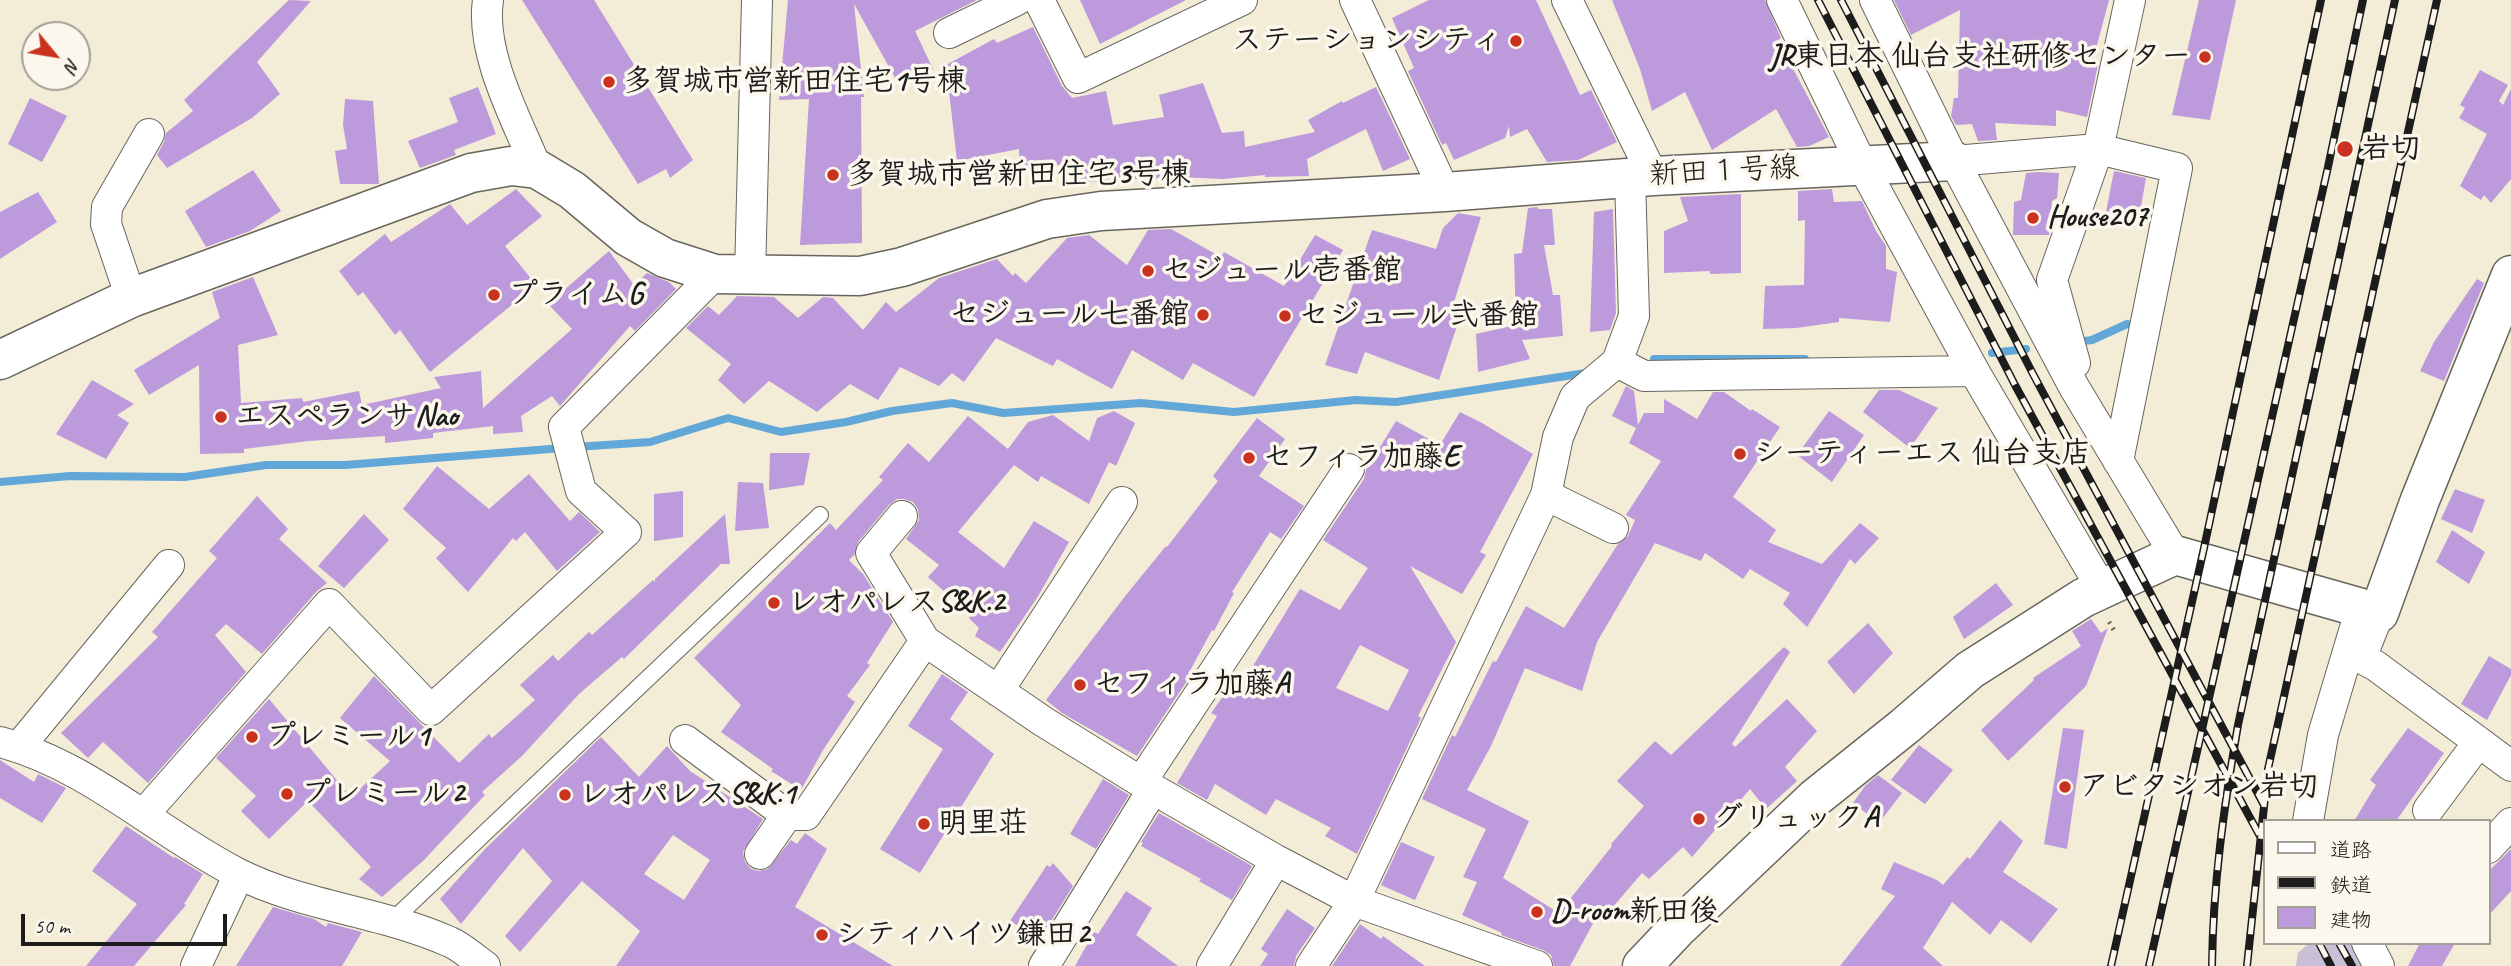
<!DOCTYPE html>
<html>
<head>
<meta charset="utf-8">
<style>
	body { margin:0 }
	#map { position:relative; width:2511px; height:966px; overflow:hidden; background:#f3ecd6; font-family:Caveat,"Klee One",sans-serif }
	canvas { display:block }
	.legend { position:absolute; left:2263px; top:819px; width:228px; height:126px; box-sizing:border-box; background:#fbf7ec; border:2px solid #a29f99; margin:0; padding:9px 12px; list-style:none; font-size:21px; color:#1c1c1c }
	.legend li { display:flex; align-items:center; gap:14px; height:35px }
	.legend b { width:35px; border:2px solid #a29f99 }
	.north { position:absolute; left:21px; top:21px; width:70px; height:70px; box-sizing:border-box; background:#fbf7ec; border:2px solid #a29f99; border-radius:50%; rotate:120deg; font-size:19px; font-weight:700; line-height:28px; text-align:center; color:#1c1c1c }
	.north::after { content:''; display:block; margin:auto; width:24px; height:32px; background:#c8321e; clip-path:polygon(50% 0,100% 100%,50% 72%,0 100%) }
	.scale { position:absolute; left:21px; top:914px; width:206px; height:32px; box-sizing:border-box; border:4px solid #1c1c1c; border-top:0; padding-left:9px; font-size:21px; line-height:24px; white-space:nowrap; color:#1c1c1c; -webkit-text-stroke:5px #fbf7ec; paint-order:stroke }
</style>
</head>
<body>
<div id="map">
<canvas width="2511" height="966"></canvas>
<ul class="legend">
<li><b style="height:9px;background:#fff"></b>道路</li>
<li><b style="height:9px;background:#1c1c1c"></b>鉄道</li>
<li><b style="height:19px;background:#bc9adc"></b>建物</li>
</ul>
<div class="north">N</div>
<div class="scale">50 m</div>
</div>
<script>
const ctx = document.querySelector('canvas').getContext('2d');
ctx.lineJoin = 'round';
function fillPath(path, color) {
  ctx.fillStyle = color;
  ctx.fill(path, 'evenodd');
}
function trace(path, color, width, dash) {
  ctx.strokeStyle = color;
  ctx.lineWidth = width;
  ctx.lineCap = dash ? 'butt' : 'round';
  ctx.setLineDash(dash || []);
  ctx.stroke(path);
}
function write(font, color, halo, rows, align = 'center') {
  ctx.font = font + ' Caveat,"Klee One",sans-serif';
  ctx.lineWidth = 7;
  ctx.setLineDash([]);
  ctx.textBaseline = 'middle';
  ctx.strokeStyle = halo;
  ctx.fillStyle = color;
  for (const [text, x, y, turn = 0] of rows) {
    ctx.save();
    ctx.translate(x, y);
    ctx.rotate((+turn || 0) * Math.PI / 180);
    ctx.textAlign = isNaN(turn) ? turn : align;
    if (halo) ctx.strokeText(text, 0, 0);
    ctx.fillText(text, 0, 0);
    ctx.restore();
  }
}
const industrial = new Path2D(`
	M2309,943H2354L2367,966H2296L2298,953Z`);
const stream = new Path2D(`
	M2077,342L2092,340L2127,324
	M1992,353L2026,349
	M1654,359H1805
	M576,447L650,442L728,418L781,432L846,422L892,411L952,403L1003,413L1141,403L1234,412L1356,400L1396,402L1586,373
	M0,482L70,476L185,477L266,465H345L563,448`);
const building = new Path2D(`
	M289,0L311,1L257,62L280,94L252,118L167,168L157,155L164,142L166,133L193,111L184,100Z
	M522,0H594L693,160L670,178L666,169L638,184Z
	M788,0H977L915,31L933,69L898,83L854,4L864,97H861L862,243L800,245L809,99L779,100Z
	M1080,0H1186L1100,44Z
	M1429,0H1536L1580,95L1591,90L1617,142L1578,160L1547,162L1527,129L1510,137L1509,126L1505,138L1454,160L1446,143L1442,145L1408,71L1414,68L1392,18Z
	M1612,0H1765L1781,38L1778,40L1829,137L1809,146L1797,147L1776,109L1712,150L1685,92L1652,111L1640,69Z
	M1894,0H2109L2092,64L2098,65L2087,117L2056,110V126L1995,123L1997,140L1978,141L1972,124L1956,125L1951,116L1954,98H1958L1960,10L1911,35Z
	M2199,0H2236L2210,120L2172,115Z
	M1033,27L1062,86L1072,98L1106,91L1113,125L1164,117L1159,95L1203,83L1222,133L1244,131L1245,147L1315,132L1308,120L1342,101L1343,103L1376,87L1410,159L1383,171L1366,129L1307,159L1309,176L1265,177V175L1222,179L1180,177L1081,182V162L1020,170L1019,149L957,161L946,65L994,39L997,43Z
	M2480,70L2508,85L2499,101L2503,105L2511,89V179L2491,203L2484,195L2481,200L2460,186L2487,134L2459,118L2465,108L2460,105Z
	M478,87L496,134L454,150L456,155L420,168L408,141L458,122L449,98Z
	M30,98L67,116L42,162L8,144Z
	M345,99L373,101L379,184H340L335,151L347,149L343,125Z
	M253,170L281,211L250,231L206,247L185,211Z
	M2114,171L2146,178L2139,218L2106,212Z
	M2037,172L2059,173L2057,198L2052,201L2049,235H2013L2014,202L2021,200L2026,173Z
	M516,189L542,216L505,246L536,285L430,372L400,330L395,335L363,292L358,296L339,271L385,234L391,242L450,204L467,225Z
	M1832,189L1834,202L1862,201L1876,231L1886,246V269L1897,272L1890,322L1839,318V322L1796,328L1763,329L1765,286L1804,285L1805,220L1798,221V191Z
	M38,192L57,222L0,259V212Z
	M1741,194V273L1710,274V271L1664,273V231L1688,221L1680,197Z
	M1537,207L1538,209H1552L1555,245H1544L1553,295H1560L1563,336L1522,340L1530,359L1478,372L1476,334L1516,325L1514,254L1522,253L1528,208Z
	M1613,209L1616,313L1610,330L1590,332L1594,212Z
	M1458,213L1481,217L1454,302L1464,305L1439,380L1365,352L1357,374L1325,365L1372,230L1436,249L1443,228Z
	M1171,229L1221,257L1224,252L1284,286L1315,235L1343,250L1254,397L1193,363L1183,380L1132,350L1112,389L1057,359L1053,366L996,338L964,382L952,373L939,386L900,367L878,400L850,384L817,412L769,381L744,404L718,380L731,364L686,328L708,306L719,315L737,296L774,297L798,318L823,297L833,298L863,330L886,302L896,312L939,278L997,259L1013,276L1015,273L1026,283L1067,238L1089,235L1127,265L1148,230Z
	M609,251L634,285L647,273L669,282L676,289L635,331L630,326L560,406L552,396L521,416L523,432L493,434V426L433,433V438L385,443V436L309,441L244,449V453L200,454L199,365L149,395L134,370L220,318L212,292L253,277L278,335L238,345L241,403L302,398L303,402L359,391L362,405L441,388L434,377L481,371L483,408L572,329L548,304Z
	M2477,279L2484,283L2444,381L2420,371L2434,342Z
	M92,380L134,404L117,415L129,423L106,459L56,434Z
	M1626,386L1634,391L1638,425L1644,413H1664V399L1697,419L1713,392H1724L1751,411L1752,409L1780,427L1733,497L1776,530L1768,542L1822,564L1860,523L1879,538L1855,564L1850,559L1807,627L1783,604L1790,593L1750,569L1743,579L1705,553L1701,561L1655,543L1597,642L1582,691L1525,668L1491,746L1467,790L1529,821L1503,878L1559,913L1612,846L1611,844L1644,806L1617,781L1655,741L1671,755L1784,647L1790,652L1732,744L1735,747L1787,699L1817,731L1785,767L1797,781L1766,809L1750,789L1692,857L1683,847L1649,879L1642,873L1600,922L1596,918L1570,966H1554L1551,955L1543,950L1501,935L1502,933L1462,915L1477,882L1463,877L1486,829L1422,799L1452,735L1455,737L1493,661L1496,662L1526,606L1564,628L1618,544L1628,536L1635,520L1626,515L1661,461L1629,443L1636,428L1612,416Z
	M1879,390H1899L1938,408L1910,448L1863,412Z
	M1114,411L1135,423L1116,466L1109,462L1089,504L1041,476L1038,482L1014,465L958,532L1004,568L1034,521L1069,542L1037,598L1000,652L975,636L979,628L969,618L971,615L928,577L939,565L906,539L919,520L918,509L913,502L904,499H897L889,505L858,542L854,555L849,560L863,574L872,588L869,591L877,597L893,622L867,663L870,665L847,696L855,702L823,750L801,790L771,771L773,769L721,732L741,705L694,658L830,523L836,530L883,480L879,477L908,443L929,462L968,416L1008,449L1028,422L1053,415L1089,441L1097,418Z
	M1829,411L1864,435L1832,482L1797,455Z
	M1460,412L1482,423L1533,454L1480,552L1486,555L1462,594L1410,566L1456,642L1418,716L1421,718L1357,854L1325,836L1331,828L1276,799L1266,815L1215,784L1207,800L1177,783L1217,716L1211,713L1230,687L1237,692L1300,589L1340,610L1368,568L1323,540L1364,479L1366,470L1396,421L1440,445ZM1360,645L1409,670L1388,711L1336,688Z
	M1257,418L1285,439L1259,476L1304,506L1281,539L1270,532L1232,592L1234,593L1214,631L1212,630L1185,680L1187,681L1137,756L1062,713L1046,700L1126,595L1166,546L1167,547L1218,481L1213,476Z
	M770,453H810L804,485L769,490Z
	M437,466L489,509L529,474L570,521L579,512L600,532L557,571L525,532L516,541L513,538L468,592L436,558L446,548L403,509Z
	M738,482L763,483L769,528L735,531Z
	M2455,489L2485,500L2472,533L2441,519Z
	M683,491V537L654,541V494Z
	M257,496L288,529L279,539L327,583L316,592L262,654L226,624L215,635L246,672L148,783L103,742L88,758L61,733L158,637L152,632L217,558L209,551Z
	M364,514L389,540L344,588L318,566Z
	M725,514L730,564H721L624,659L622,657L579,694L522,756L482,792L485,795L424,860L382,897L359,879L371,867L308,801L269,839L241,811L256,796L216,758L269,699L351,797L390,761L340,718L374,676L459,763L489,734L492,738L535,700L520,685L553,655L558,661L589,632L592,635L653,580L655,582V579Z
	M2452,530L2485,552L2469,584L2436,562Z
	M1996,583L2013,605L1964,639L1953,617Z
	M2091,619L2101,633L2108,628L2086,686L2008,761L1981,730L2034,680L2033,678L2081,646L2072,631Z
	M1868,623L1893,653L1854,694L1827,662Z
	M2489,656L2511,669V675L2487,720L2461,704Z
	M942,674L968,692L950,719L994,754L920,873L880,849L943,749L908,726Z
	M2063,728L2084,730L2067,849L2044,844Z
	M2408,728L2444,753L2396,821H2354L2376,785L2370,780Z
	M601,737L639,777L667,746L690,771L763,819L743,852L745,862L751,869L759,871L768,869L791,840L797,844L805,833L827,849L795,907L893,966H616L640,931L582,881L520,952L505,936L552,881L523,848L461,924L440,899L486,848ZM673,835L710,860L684,900L644,874Z
	M1919,745L1953,770L1925,804L1891,780Z
	M0,760L34,782L38,774L66,788L42,823L0,798Z
	M1878,775L1902,793L1879,823L1853,803L1865,786Z
	M1103,779L1129,795L1096,849L1070,834Z
	M1159,813L1252,866L1232,900L1199,881L1201,879L1141,846L1143,843L1141,842Z
	M2000,820L2023,841L2003,872L2058,909L2031,943L2001,920L1990,935L1952,902L1923,948L1943,966H1840L1895,896L1881,889L1894,862L1937,880L1943,885L1967,857L1970,859Z
	M126,826L174,858L175,857L203,874L184,904L186,905L134,966H86L137,904L92,871Z
	M1401,842L1435,857L1415,900L1381,885Z
	M2511,849V891L2488,916V872Z
	M1053,863L1073,886L1040,939L1010,921L1047,865L1050,867Z
	M1126,891L1152,908L1136,935L1178,966H1075L1094,932L1098,934Z
	M273,907L314,919L326,927L328,923L362,932L342,966H236Z
	M1287,909L1315,928L1296,956L1294,966H1260L1268,954L1261,949Z
	M1360,924L1381,939L1383,936L1425,966H1332Z
	M2420,943H2455L2442,966H2408Z`);
const path = new Path2D(`
	M2109,622L2115,632`);
const lane = new Path2D(`
	M392,921L820,515`);
const street = new Path2D(`
	M488,0C480,54 517,120 537,169
	M1039,0L1078,78L1242,0
	M1355,0L1445,192
	M1567,0L1653,176
	M1782,0L1862,165L1974,371L2102,589
	M1875,0L1954,161L2074,387L2175,555
	M949,33L1017,0
	M1954,161L2098,149L2177,168L2118,461
	M750,276L757,0
	M131,298L106,224L107,207L149,134
	M1617,362L1644,376L1974,371
	M2075,363L2052,280L2098,149L2130,0
	M1546,495L1613,528
	M902,516L871,553L925,641L1044,722L1141,782L1276,860L1354,901L1537,966
	M2379,613L2361,658L2376,666L2511,766
	M998,691L1122,502
	M685,740L787,815H806L925,641
	M0,742C88,765 157,832 237,873C304,907 381,911 450,942C462,947 473,958 485,966
	M19,747L169,565
	M1141,782L1349,469
	M2428,810L2478,743
	M143,815L329,604L431,710L626,532L581,491L564,427L715,274
	M2308,821L2323,735L2355,628
	M2488,848L2511,823
	M760,854L787,815
	M2367,943L2379,966
	M196,966L239,874
	M1044,966L1153,789
	M1212,966L1276,860
	M1311,966L1354,901L1546,495L1558,437L1575,397L1617,362L1634,316L1630,178`);
const secondary = new Path2D(`
	M0,360L131,298L471,173L511,166L537,169L572,190L628,237L665,258L715,274L860,276L902,267L1047,219L1101,211L1445,192L1653,176L1954,161
	M1642,966L1678,928L1815,798L1905,726L1970,670L2083,598L2175,555L2379,613L2420,500L2511,275`);
const rail = new Path2D(`
	M1818,0L2015,385L2261,838
	M1841,0L2033,374L2264,805
	M2319,943L2331,966
	M2339,943L2352,966
	M2111,966L2204,548L2321,0
	M2149,966L2328,167L2363,0
	M2212,966C2213,883 2224,807 2238,725L2395,0
	M2247,966L2268,769L2437,0`);
const markers = [
	[1516,41,7,"#c8321e"],
	[2205,57,7,"#c8321e"],
	[609,82,7,"#c8321e"],
	[2345,149,9,"#c8321e"],
	[833,175,7,"#c8321e"],
	[2033,218,7,"#c8321e"],
	[1148,271,7,"#c8321e"],
	[494,295,7,"#c8321e"],
	[1203,315,7,"#c8321e"],
	[1285,316,7,"#c8321e"],
	[221,417,7,"#c8321e"],
	[1740,454,7,"#c8321e"],
	[1249,458,7,"#c8321e"],
	[774,603,7,"#c8321e"],
	[1080,685,7,"#c8321e"],
	[252,737,7,"#c8321e"],
	[2065,787,7,"#c8321e"],
	[287,794,7,"#c8321e"],
	[565,795,7,"#c8321e"],
	[1699,819,7,"#c8321e"],
	[924,824,7,"#c8321e"],
	[1537,912,7,"#c8321e"],
	[822,935,7,"#c8321e"]
];
const poiNames = [
	["ステーションシティ",1502,41,"right"],
	["JR東日本 仙台支社研修センター",2191,57,"right"],
	["多賀城市営新田住宅1号棟",623,82],
	["岩切",2361,149],
	["多賀城市営新田住宅3号棟",847,175],
	["House207",2047,218],
	["セジュール壱番館",1162,271],
	["プライムG",508,295],
	["セジュール七番館",1189,315,"right"],
	["セジュール弐番館",1299,316],
	["エスペランサNao",235,417],
	["シーティーエス 仙台支店",1754,454],
	["セフィラ加藤E",1263,458],
	["レオパレスS&K.2",788,603],
	["セフィラ加藤A",1094,685],
	["プレミール1",266,737],
	["アビタシオン岩切",2079,787],
	["プレミール2",301,794],
	["レオパレスS&K.1",579,795],
	["グリュックA",1713,819],
	["明里荘",938,824],
	["D-room新田後",1551,912],
	["シティハイツ鎌田2",836,935]
];
const streetNames = [
	["新田１号線",1724,172,-3]
];
fillPath(industrial, '#c9bfd7');
trace(stream, '#61a7d7', 8);
fillPath(building, '#bc9adc');
trace(lane, '#67655d', 18);
trace(street, '#67655d', 32);
trace(secondary, '#67655d', 41);
trace(path, '#67655d', 4.5, [2, 5]);
trace(lane, '#fff', 16);
trace(street, '#fff', 30);
trace(secondary, '#fff', 38);
trace(rail, '#1c1c1c', 8);
trace(rail, '#fbf7ec', 5, [16]);
for (const [x, y, r, color] of markers) {
  const dot = new Path2D();
  dot.arc(x, y, r, 0, 2 * Math.PI);
  ctx.fillStyle = color;
  ctx.fill(dot);
  trace(dot, '#fbf7ec', 2.5);
}
write('bold 30px', '#1c1c1c', '#fbf7ec', poiNames, 'left');
write('30px', '#1c1c1c', '#fbf7ec', streetNames);
</script>
</body>
</html>
